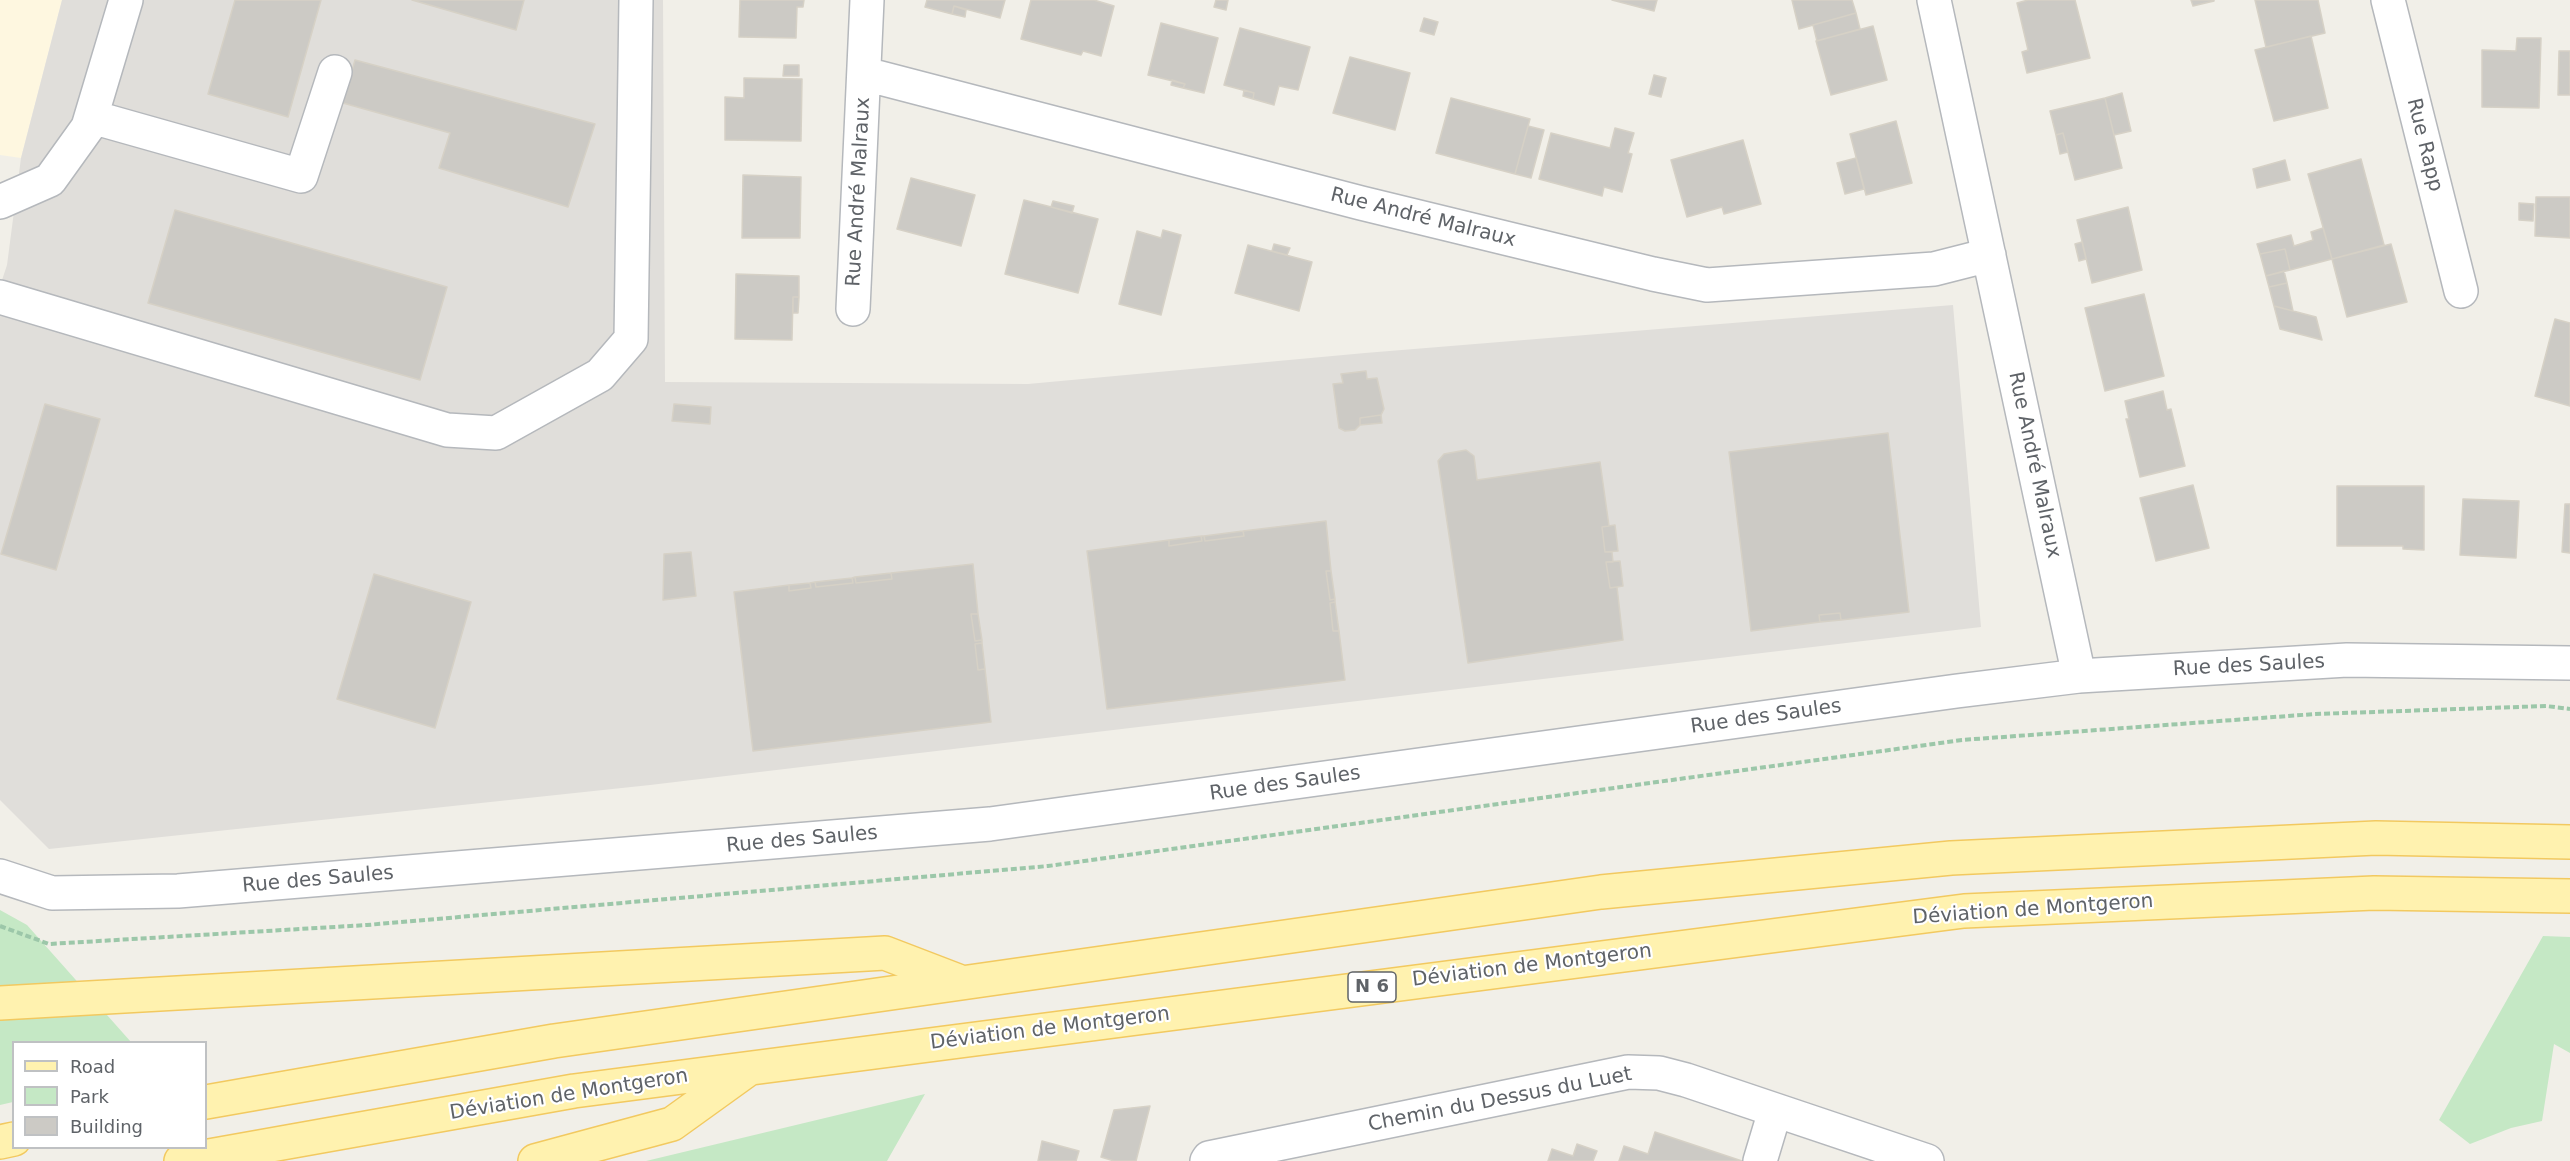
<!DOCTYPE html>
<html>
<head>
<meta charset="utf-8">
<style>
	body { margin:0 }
	#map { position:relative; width:2570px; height:1161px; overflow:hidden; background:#f1efe8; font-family:"DejaVu Sans",sans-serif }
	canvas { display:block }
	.legend { position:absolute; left:12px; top:1041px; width:195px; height:108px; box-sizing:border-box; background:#fff; border:2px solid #bfc1c3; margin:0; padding:8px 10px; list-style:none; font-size:18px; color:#5f6368 }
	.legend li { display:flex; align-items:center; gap:12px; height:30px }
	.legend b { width:30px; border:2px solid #bfc1c3 }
</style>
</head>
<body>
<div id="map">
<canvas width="2570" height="1161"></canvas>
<ul class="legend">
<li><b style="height:8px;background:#fff2af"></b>Road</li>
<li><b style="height:16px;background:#c5e8c5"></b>Park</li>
<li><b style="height:16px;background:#cccac5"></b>Building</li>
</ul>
</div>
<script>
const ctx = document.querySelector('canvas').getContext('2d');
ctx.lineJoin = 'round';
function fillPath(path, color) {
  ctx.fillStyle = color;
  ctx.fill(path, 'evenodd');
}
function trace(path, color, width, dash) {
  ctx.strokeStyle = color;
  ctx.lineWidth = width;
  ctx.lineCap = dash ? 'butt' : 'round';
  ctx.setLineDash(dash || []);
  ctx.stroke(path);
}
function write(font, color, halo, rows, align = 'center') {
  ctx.font = font + ' "DejaVu Sans",sans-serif';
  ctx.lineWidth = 4.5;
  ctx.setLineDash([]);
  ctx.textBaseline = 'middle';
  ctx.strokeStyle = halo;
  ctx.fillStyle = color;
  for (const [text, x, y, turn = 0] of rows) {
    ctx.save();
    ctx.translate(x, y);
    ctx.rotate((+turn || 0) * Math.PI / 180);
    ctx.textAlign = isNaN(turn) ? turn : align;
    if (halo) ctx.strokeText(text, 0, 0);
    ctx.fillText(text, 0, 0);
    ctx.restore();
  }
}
const commercial = new Path2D(`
	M0,0H62L21,158L0,155Z`);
const industrial = new Path2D(`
	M62,0H663L665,382L1028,384L1365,353L1953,305L1981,627L650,785L49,849L0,800V286L7,265L21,158Z`);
const green = new Path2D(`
	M0,910L27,925L131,1042H14L13,1102L0,1105Z
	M2543,936L2570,937V1053L2554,1044L2542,1121L2511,1128L2470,1144L2439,1120Z
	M925,1094L887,1161H646Z`);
const building = new Path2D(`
	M235,0H321L288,117L208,94Z
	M412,0H524L516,30Z
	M740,0H804L803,7H797L796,38L739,37Z
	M927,0H1005L1000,18L954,6L952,14L925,7Z
	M1031,0H1094L1114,6L1101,56L1083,51L1081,55L1021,39Z
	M1216,0H1228L1226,10L1214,7Z
	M1612,0H1657L1654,11Z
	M1792,0H1852L1856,13L1799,29Z
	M2028,0H2075L2090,58L2027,73L2022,52L2028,50L2017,3Z
	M2191,0H2214V1L2193,6Z
	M2255,0H2318L2325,33L2266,47Z
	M954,6L966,10L965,17L952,14Z
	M1856,13L1860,29L1817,41L1813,25Z
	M1424,18L1438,22L1434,35L1420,31Z
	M1161,23L1218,38L1204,93L1183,88L1185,84L1148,75Z
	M1873,26L1887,80L1831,95L1816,41Z
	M1240,28L1310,47L1298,90L1279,86L1274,105L1253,99L1254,93L1224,85Z
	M2311,36L2328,108L2274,121L2255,50Z
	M2517,38H2541L2539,108L2482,107V50L2516,51Z
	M2559,51H2570V95H2558Z
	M1350,57L1410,73L1395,130L1333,113Z
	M355,60L595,124L568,207L439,168L450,133L343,103Z
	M784,65H799V76H783Z
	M1654,75L1666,78L1661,97L1649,94Z
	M744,78L802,79L801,141L725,140V97L744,98Z
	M1172,80L1185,84L1183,88L1171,85Z
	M1244,90L1254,93L1253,99L1243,96Z
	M2122,93L2131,131L2114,135L2105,98Z
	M1451,98L1530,119L1515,174L1436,153Z
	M2105,98L2122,168L2075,180L2063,133L2056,135L2050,111Z
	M1896,121L1912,183L1866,195L1850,134Z
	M1528,126L1544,130L1531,178L1515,174Z
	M1615,128L1634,133L1628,153L1632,154L1622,192L1604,187L1602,196L1539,179L1551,133L1610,148Z
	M2063,133L2068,152L2060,154L2056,135Z
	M1743,140L1761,204L1724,214L1722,207L1687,217L1671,160Z
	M1856,158L1864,189L1845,194L1837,163Z
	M2361,159L2384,245L2332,259L2308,174Z
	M2285,160L2290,180L2257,188L2253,169Z
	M743,175L801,177L800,238H742Z
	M911,178L975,195L961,246L897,229Z
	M2536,197H2570V238L2535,236Z
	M1024,200L1098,219L1078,293L1005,274Z
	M1053,201L1074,206L1072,213L1051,207Z
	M2519,203L2534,204L2533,221L2519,220Z
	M2128,207L2142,270L2092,283L2077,220Z
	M175,210L447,287L420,380L148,303Z
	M2323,228L2332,259L2290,270L2285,249L2260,254L2257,244L2291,235L2294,246L2313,240L2311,232Z
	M1163,230L1181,235L1161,315L1119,304L1137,231L1161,238Z
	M2082,242L2086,259L2079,261L2075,244Z
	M1274,244L1290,248L1287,255L1272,251Z
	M2391,244L2407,302L2347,317L2332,259Z
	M1248,245L1312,262L1299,311L1235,293Z
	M2285,249L2290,270L2266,276L2260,254Z
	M2284,271L2287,283L2269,287L2266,276Z
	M736,274L799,276V297H793L792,340L735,339Z
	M2287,283L2293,311L2274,306L2269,287Z
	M2144,294L2164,376L2105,391L2085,308Z
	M793,297H799L798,313H793Z
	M2274,306L2316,317L2322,340L2280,329Z
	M2555,319L2570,323V406L2535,396Z
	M1366,371L1367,379L1377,378L1384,409L1381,415L1360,418V425L1355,430L1345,431L1339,428L1333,384L1343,383L1341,374Z
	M2163,391L2167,410L2171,409L2185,466L2140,477L2126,419H2129L2125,401Z
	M45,404L100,419L56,570L1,554Z
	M674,404L711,407L710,424L672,421Z
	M1381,415L1382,423L1360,425V418Z
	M1888,433L1909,612L1841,620L1840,613L1819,615L1820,622L1751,631L1729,452Z
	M1466,450L1474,456L1477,480L1600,462L1609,526L1602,527L1605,552H1612L1613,562H1606L1610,588L1617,587L1623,640L1468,663L1438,461L1444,454Z
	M2193,485L2209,548L2156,561L2140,498Z
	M2337,486H2424V550L2403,549V546H2337Z
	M2463,499L2519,501L2516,558L2460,555Z
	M2565,504H2570V553L2562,552Z
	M1326,521L1331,571H1326L1330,600L1335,599V602L1330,603L1333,631H1339L1345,680L1107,709L1087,551L1169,540V546L1202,541L1201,536H1204L1205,541L1244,536L1243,531Z
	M1615,525L1618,551L1605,552L1602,527Z
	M1243,531L1244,536L1205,541L1204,536Z
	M1201,536L1202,541L1169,546V540Z
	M691,552L696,596L663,600L664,554Z
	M1620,561L1623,586L1610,588L1606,562Z
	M973,564L978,614H971L975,641L982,640V643L975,644L978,670L985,669L991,722L753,751L734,592L789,585V591L811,588L810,583L815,582L816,587L853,583L852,578L855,577L856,583L892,579L891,573Z
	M1326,571H1331L1335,599L1330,600Z
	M891,573L892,579L856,583L855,577Z
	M374,574L471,602L435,728L337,699Z
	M852,578L853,583L816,587L815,582Z
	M810,583L811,588L789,591V585Z
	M1335,602L1339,631H1333L1330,603Z
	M1840,613L1841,620L1820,622L1819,615Z
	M971,614H978L982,640L975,641Z
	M982,643L985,669L978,670L975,644Z
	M1150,1106L1136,1161H1114L1101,1157L1114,1110Z
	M1655,1132L1742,1161H1619L1624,1146L1648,1154Z
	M1042,1141L1079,1151L1076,1161H1038Z
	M1577,1144L1597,1151L1593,1161H1548L1552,1149L1573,1156Z`);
const path = new Path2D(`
	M0,926L49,944L367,925L1048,866L1962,740L2315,714L2546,706L2570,709`);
const minor = new Path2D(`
	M1934,0L2079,676
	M2388,0L2461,291
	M865,74L1361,203L1653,274L1707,285L1934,269L1989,255
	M92,117L301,176L335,72
	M0,202L50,180L88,127L126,0
	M0,297L447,430L496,433L600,375L631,339L636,0
	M853,309L867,0
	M0,876L52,893L178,891L990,824L1957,691L2079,676L2347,660L2570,663
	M1207,1161L1209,1158L1628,1072L1659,1073L1686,1080L1927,1161
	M1760,1161L1775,1111`);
const major = new Path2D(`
	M0,1003L885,953L958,981
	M206,1102L554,1041L1601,892L1951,858L2376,838L2570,842
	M0,1142L14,1139
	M181,1161L574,1091L1964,911L2374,893L2570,896
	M535,1161L672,1124L747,1070`);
const shields = [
	[1372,987,48]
];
const shieldNames = [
	["N 6",1372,987]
];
const streetNames = [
	["Rue Rapp",2424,145,76],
	["Rue André Malraux",859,192,-87],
	["Rue André Malraux",1423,218,14],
	["Rue André Malraux",2034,465,78],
	["Rue des Saules",2249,666,-3],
	["Rue des Saules",1766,717,-8],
	["Rue des Saules",1285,784,-8],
	["Rue des Saules",802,840,-5],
	["Rue des Saules",318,880,-5],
	["Déviation de Montgeron",2033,910,-4],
	["Déviation de Montgeron",1532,966,-7],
	["Déviation de Montgeron",1050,1029,-7],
	["Déviation de Montgeron",569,1095,-9],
	["Chemin du Dessus du Luet",1500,1100,-11]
];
fillPath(commercial, '#fef7e0');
fillPath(industrial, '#e0deda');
fillPath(green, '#c5e8c5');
fillPath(building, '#cccac5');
trace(building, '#d6d1c6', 1.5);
trace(minor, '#b5b8bc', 36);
trace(major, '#f2c960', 36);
trace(path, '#9cc7a9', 4, [6, 3]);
trace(minor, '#fff', 33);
trace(major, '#fff2af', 33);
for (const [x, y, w] of shields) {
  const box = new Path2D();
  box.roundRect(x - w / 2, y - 15, w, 30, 4.5);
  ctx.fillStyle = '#fff';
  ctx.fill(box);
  trace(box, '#5f6368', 1.5);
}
write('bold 18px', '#5f6368', null, shieldNames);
write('20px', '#5f6368', '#fff', streetNames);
</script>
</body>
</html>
